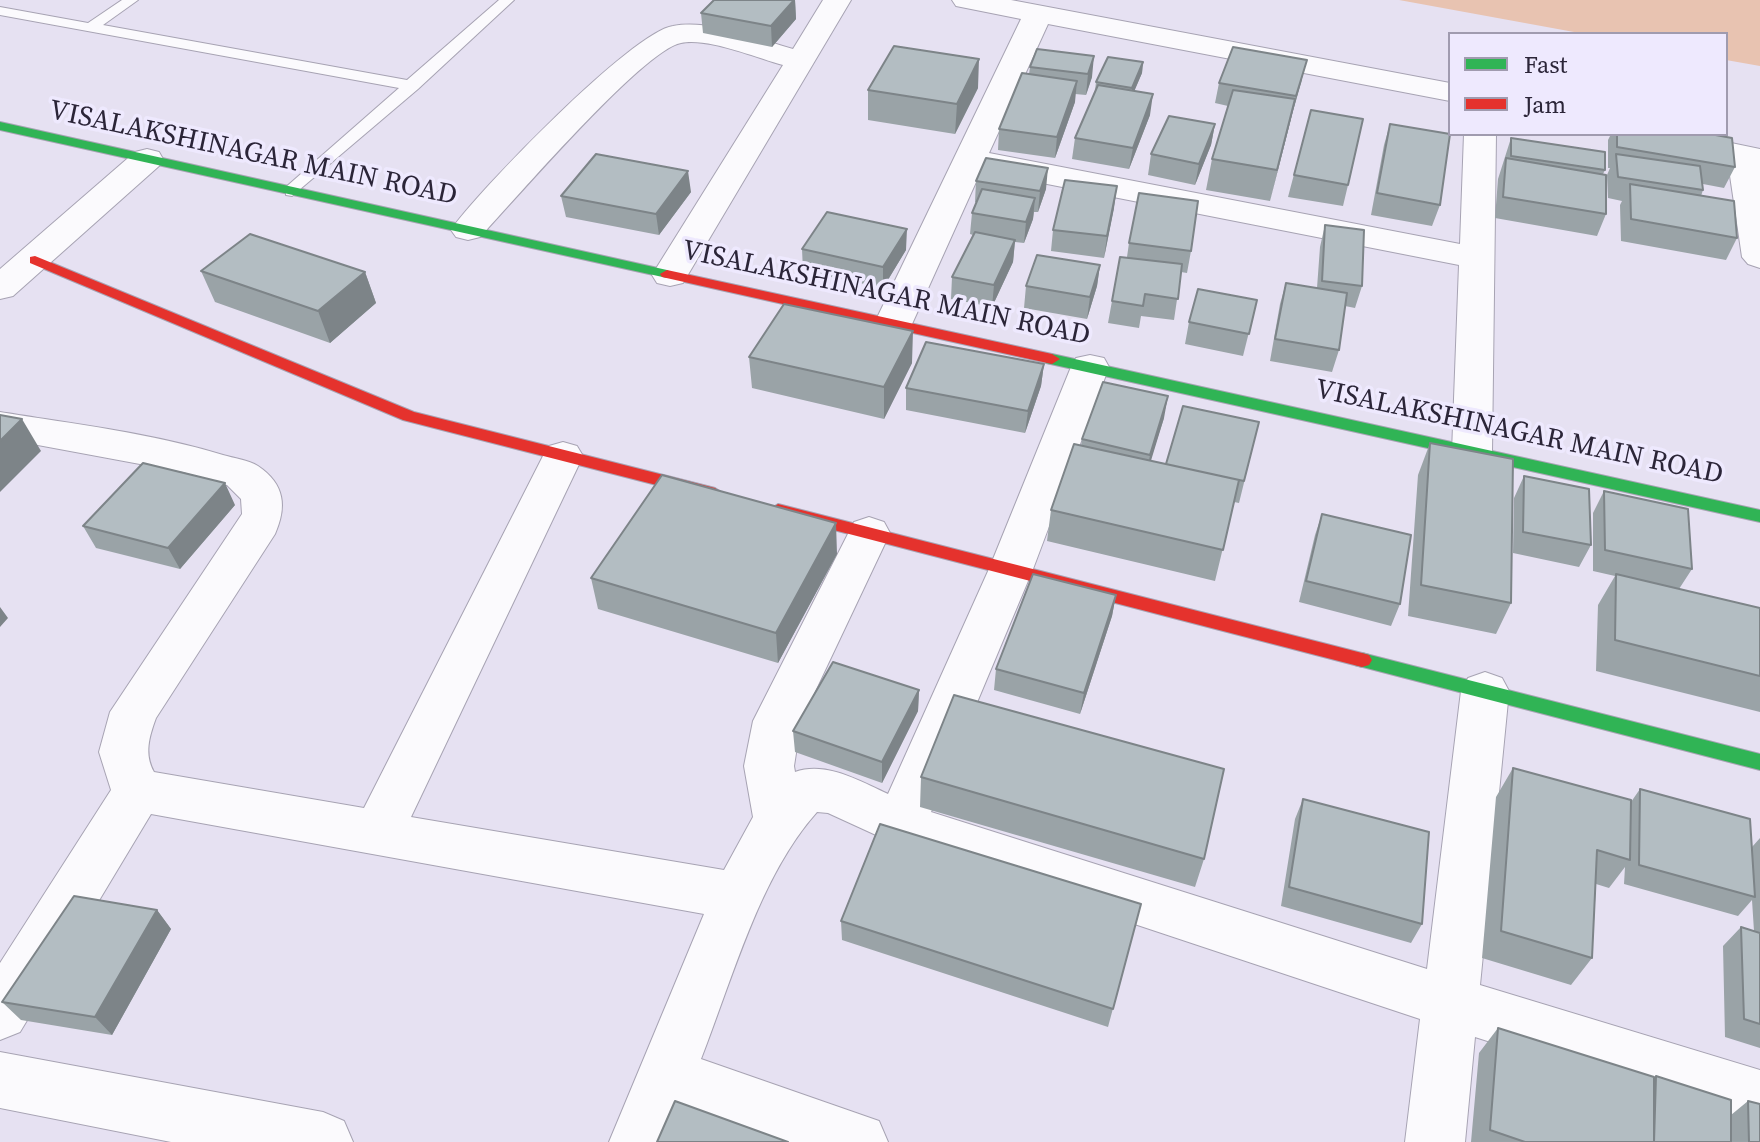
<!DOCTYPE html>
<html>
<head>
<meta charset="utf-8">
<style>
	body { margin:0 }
	#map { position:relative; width:1760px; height:1142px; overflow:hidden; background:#e6e1f2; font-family:"Source Serif 4",serif }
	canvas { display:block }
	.legend { position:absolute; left:1448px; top:32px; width:280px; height:104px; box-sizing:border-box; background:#eee9fe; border:2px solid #a09baf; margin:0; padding:10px 14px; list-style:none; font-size:24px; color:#2b2538 }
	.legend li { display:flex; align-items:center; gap:16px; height:40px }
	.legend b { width:40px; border:2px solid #a09baf }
</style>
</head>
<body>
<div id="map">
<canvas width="1760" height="1142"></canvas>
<ul class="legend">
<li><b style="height:10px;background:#30b455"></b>Fast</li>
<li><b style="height:10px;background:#e5322d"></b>Jam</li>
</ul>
</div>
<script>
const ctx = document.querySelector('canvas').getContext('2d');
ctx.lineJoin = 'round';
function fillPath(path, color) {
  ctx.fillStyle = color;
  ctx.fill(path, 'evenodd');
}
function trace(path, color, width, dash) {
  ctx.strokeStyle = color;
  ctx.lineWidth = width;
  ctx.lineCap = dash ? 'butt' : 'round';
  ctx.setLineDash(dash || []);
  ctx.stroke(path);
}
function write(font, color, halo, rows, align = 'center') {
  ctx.font = font + ' "Source Serif 4",serif';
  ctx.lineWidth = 7;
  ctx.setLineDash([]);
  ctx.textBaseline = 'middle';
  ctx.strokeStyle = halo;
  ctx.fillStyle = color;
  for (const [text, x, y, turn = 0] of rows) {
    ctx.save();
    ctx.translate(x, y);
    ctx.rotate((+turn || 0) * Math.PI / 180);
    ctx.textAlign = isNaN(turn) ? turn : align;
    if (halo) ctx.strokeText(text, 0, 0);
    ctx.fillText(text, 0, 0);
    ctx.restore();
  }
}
const green = new Path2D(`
	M1399,0H1760V66L1726,60V34H1585Z`);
const lane = new Path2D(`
	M122,0H138L103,25L407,80L499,0H514L418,89L292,196L286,195V187L399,88L0,15V7L88,23Z`);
const street = new Path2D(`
	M823,0H851L683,283L670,286L657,283L652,275L783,65C757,58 707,37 681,43C643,50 513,202 480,237L468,240L456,237L451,230C478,191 632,32 673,26C711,19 757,39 793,49Z
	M952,0H1011L1450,83V101L1048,24L989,153L1460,244L1464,134H1496L1492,452L1486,462L1472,466L1458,462L1452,452L1459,265L981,171L912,324L906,332L893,336L880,332L874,324L1021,19L956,6Z
	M1627,134H1688L1760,149V268L1748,264L1742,257L1728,162L1632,141Z
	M147,149L159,152L163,159L159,166L13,296L0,299V269L135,152Z
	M1090,355L1104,358L1109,367L1033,569L931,812L1427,969L1461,691L1468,678L1485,672L1502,678L1509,691L1480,985L1760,1070V1128L1475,1037L1465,1142H1405L1420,1019L900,846L828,813L817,812C760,875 732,980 701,1059L879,1121L888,1142H774L682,1109L669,1142H609L704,914L151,814L20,1032L0,1040V963L111,790L99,752L110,712L242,514L241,499L227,485L183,472L0,438V412C74,424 151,433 223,455C233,458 249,460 258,466C285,484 287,507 275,534L156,718C149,737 144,754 154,772L364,808L543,456L549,446L563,442L577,446L583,456L411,817L724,870L753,817L744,766L753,721L854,522L869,517L884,522L890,533L801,721L794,766L795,772C826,761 860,781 888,794L989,569L1071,367L1076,358Z
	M0,1052L323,1112L344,1121L353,1142H171L0,1108Z`);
const fast = new Path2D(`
	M0,122L667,270L674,274L667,278L0,130Z
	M1052,354L1760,510V522L1046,363L1044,359L1046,355Z
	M1362,653L1760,754V770L1355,665L1352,660L1355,655Z`);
const jam = new Path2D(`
	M35,256L414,412L715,488L724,494L715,500L403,420L30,263V257Z
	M667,270L1052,354L1060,359L1052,364L662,277L660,274Z
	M778,504L1362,653L1369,655L1372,660L1369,665L1362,667L772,514L769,510Z`);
const wall = new Path2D(`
	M714,0H795L796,19L772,47L703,33L701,13Z
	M1037,49L1092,77L1086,95L1075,94V102L1055,158L998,150L999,129L1029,74L1030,67Z
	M1143,62L1142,73L1134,91L1150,115L1129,169L1072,159L1075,138L1095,91L1096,82Z
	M1302,80L1293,111L1270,201L1206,190L1212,159L1228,106L1215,103L1219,83Z
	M978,88L955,134L868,120V90Z
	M1311,110L1348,185L1343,206L1288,197Z
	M1215,124L1211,145L1195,185L1148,175L1151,154Z
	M1390,124L1440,205L1432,226L1371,215L1384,145Z
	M1611,134H1710L1735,167L1724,188L1703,184V190L1701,196L1737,238L1726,260L1621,241L1620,205L1622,201L1608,198L1607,175L1610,168H1608V140Z
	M1511,138L1605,170L1603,174L1606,214L1597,236L1495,218L1498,179Z
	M976,181L1046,189L1038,212H1034L1033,219L1024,243L1015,242L1013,262L992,307L951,299L952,277L973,235L970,234L972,213L976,202H975Z
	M691,192L659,235L566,217L561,196Z
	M1114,208L1104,258L1051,251L1053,230Z
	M1325,225L1362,286L1355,308L1345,306L1339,350L1332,372L1270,361L1280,304L1286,283L1317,288L1320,247Z
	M1129,243L1191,251L1187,273L1181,272L1174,320L1141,316L1139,328L1108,323L1112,301L1127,257Z
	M802,249L906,250L883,288L803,271Z
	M1100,265L1097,286L1087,319L1024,308L1026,286Z
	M201,271L365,272L376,303L330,343L215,302Z
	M1257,300L1243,356L1185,344L1189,322Z
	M749,357L912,363L884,419L752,388Z
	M1044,364L1041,386L1025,433L906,410V388Z
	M1164,418L1150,461L1165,464L1259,422L1239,503L1234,502L1215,581L1047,541L1051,510L1081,446L1082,439Z
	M1430,443L1511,603L1496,634L1408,616L1418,475Z
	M1524,476L1591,545L1579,567L1513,553L1514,498Z
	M1604,491L1692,569L1679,589L1760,608V712L1596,671L1598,605L1615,576L1593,571V513Z
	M235,505L180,569L96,548L83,526Z
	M1322,514L1400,604L1391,626L1299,602L1315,535Z
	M837,554L778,663L598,609L591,578Z
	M1116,595L1112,616L1080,714L994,690L996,669Z
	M919,690L918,711L882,783L795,752L793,731Z
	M1513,768L1631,802L1640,789L1752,847L1760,838V1048L1725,1037L1723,946L1741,927L1754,931L1752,900L1738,916L1624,884L1625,867L1609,888L1596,884L1592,958L1571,985L1482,958L1496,797Z
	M921,777L1204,859L1195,887L920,807Z
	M1303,799L1422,924L1411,943L1281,906L1295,819Z
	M1141,904L1108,1027L842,940L841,921Z
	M157,910L171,929L112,1035L21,1020L2,1002Z
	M1498,1028L1654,1078L1656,1076L1731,1115L1748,1101L1760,1142H1471L1479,1053Z`);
const shadedWall = new Path2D(`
	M794,0H795L796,19L772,47L771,26Z
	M1094,56L1092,77L1086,95L1088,74Z
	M979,59L978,88L955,134L957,104Z
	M1307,60L1293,111L1270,201L1296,96Z
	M1143,62L1142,73L1131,99L1132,88Z
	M1077,81L1075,102L1055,158L1057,137Z
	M1153,94L1150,115L1129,169L1133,148Z
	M1215,124L1211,145L1195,185L1199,164Z
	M1048,168L1046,189L1038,212L1040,191Z
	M688,171L691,192L659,235L656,214Z
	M1117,186L1114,208L1104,258L1107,236Z
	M1035,198L1033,219L1024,243L1026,222Z
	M907,229L906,250L883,288V267Z
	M1015,240L1013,262L992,307L994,285Z
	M1100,265L1097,286L1087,319L1090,297Z
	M365,272L376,303L330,343L318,311Z
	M913,331L912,363L884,419V387Z
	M1044,364L1041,386L1025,433L1028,411Z
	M1168,396L1164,418L1146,477L1150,455Z
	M22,419L41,451L0,492V441Z
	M225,483L235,505L180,569L168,548Z
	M836,523L837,554L778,663L776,633Z
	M1116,595L1112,616L1080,714L1084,693Z
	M0,607L8,618L0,627Z
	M919,690L918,711L882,783V762Z
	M157,910L171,929L112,1035L95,1017Z`);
const building = new Path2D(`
	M714,0H794L771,26L701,13Z
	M894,46L979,59L957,104L868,90Z
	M1233,47L1307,60L1296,96L1219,83Z
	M1037,49L1094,56L1088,74L1030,67Z
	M1108,57L1143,62L1132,88L1096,82Z
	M1022,73L1077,81L1057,137L999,129Z
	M1098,85L1153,94L1133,148L1075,138Z
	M1233,90L1295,99L1277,170L1212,159Z
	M1311,110L1363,119L1348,185L1294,175Z
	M1169,116L1215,124L1199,164L1151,154Z
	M1390,124L1450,134L1440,205L1377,193Z
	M1617,134H1710L1732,138L1735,167L1617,147Z
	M1511,138L1605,152V170L1511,156Z
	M596,154L688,171L656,214L561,196Z
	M1616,154L1700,166L1703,190L1618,177Z
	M986,158L1048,168L1040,191L976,181Z
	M1506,158L1606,175V214L1503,197Z
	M1065,180L1117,186L1107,236L1053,230Z
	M1630,184L1734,201L1737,238L1631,219Z
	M982,189L1035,198L1026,222L972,213Z
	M1139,193L1198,201L1191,251L1129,243Z
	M827,212L907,229L883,267L802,249Z
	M1325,225L1364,230L1362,286L1322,281Z
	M975,232L1015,240L994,285L952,277Z
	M250,234L365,272L318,311L201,271Z
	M1037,255L1100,265L1090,297L1026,286Z
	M1120,257L1182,264L1178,299L1145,294L1143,306L1112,301Z
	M1286,283L1347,293L1339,350L1275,339Z
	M1198,289L1257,300L1249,334L1189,322Z
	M784,304L913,331L884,387L749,357Z
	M926,342L1044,364L1028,411L906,388Z
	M1103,382L1168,396L1150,455L1082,439Z
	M1183,406L1259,422L1244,481L1166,464Z
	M0,415L22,419L0,441Z
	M1430,443L1513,459L1511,603L1421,585Z
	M1074,444L1239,480L1223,550L1051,510Z
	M143,463L225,483L168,548L83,526Z
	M662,475L836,523L776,633L591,578Z
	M1524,476L1589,489L1591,545L1523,532Z
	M1604,491L1688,509L1692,569L1605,550Z
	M1322,514L1411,535L1400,604L1306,581Z
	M1033,574L1116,595L1084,693L996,669Z
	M1616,574L1760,608V676L1615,640Z
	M833,662L919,690L882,762L793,731Z
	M954,695L1224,769L1204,859L921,777Z
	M1513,768L1631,800L1630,860L1597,850L1592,958L1501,931Z
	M1640,789L1750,819L1755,897L1639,865Z
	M1303,799L1429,832L1422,924L1289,887Z
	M880,824L1141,904L1113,1009L841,921Z
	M74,896L157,910L95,1017L2,1002Z
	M1741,927L1760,933V1024L1744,1019Z
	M1498,1028L1654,1077V1142H1525L1490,1130Z
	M1656,1076L1731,1100V1142H1654Z
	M675,1101L788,1142H657Z
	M1748,1101L1760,1104V1142H1749Z`);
const streetNames = [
	["VISALAKSHINAGAR MAIN ROAD",253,154,12],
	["VISALAKSHINAGAR MAIN ROAD",886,294,12],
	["VISALAKSHINAGAR MAIN ROAD",1519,433,12]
];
fillPath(green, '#e8c3b1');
trace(lane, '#a7a3b3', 2);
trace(street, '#a7a3b3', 2);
trace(fast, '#a7a3b3', 2);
trace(jam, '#a7a3b3', 2);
fillPath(lane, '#fbfafd');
fillPath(street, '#fbfafd');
fillPath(fast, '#30b455');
fillPath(jam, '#e5322d');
fillPath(wall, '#9aa3a7');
fillPath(shadedWall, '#7d8488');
fillPath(building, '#b3bdc2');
trace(building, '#7d8488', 2);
write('28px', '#2b2538', '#eee9fe', streetNames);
</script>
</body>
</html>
